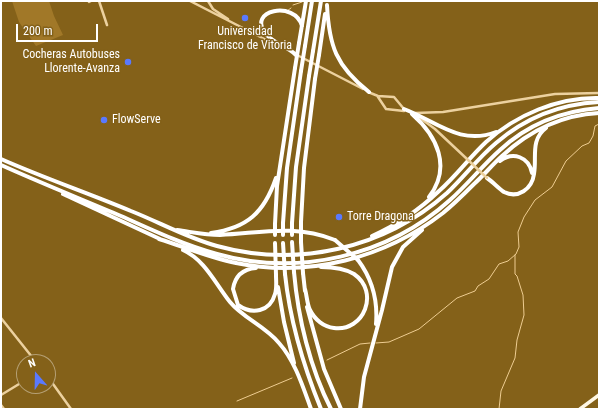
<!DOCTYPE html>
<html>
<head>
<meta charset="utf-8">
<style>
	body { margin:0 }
	#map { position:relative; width:600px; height:410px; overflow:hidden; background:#846119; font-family:"Roboto Condensed",sans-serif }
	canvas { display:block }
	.frame { position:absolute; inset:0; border:2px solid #fff; pointer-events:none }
	.north { position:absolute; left:16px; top:354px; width:40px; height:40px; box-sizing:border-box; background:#846119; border:1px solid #b5a075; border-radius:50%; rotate:340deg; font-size:11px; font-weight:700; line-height:16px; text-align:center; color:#fff }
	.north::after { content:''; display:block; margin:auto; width:14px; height:18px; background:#5a79fe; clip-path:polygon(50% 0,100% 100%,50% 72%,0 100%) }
	.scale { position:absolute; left:16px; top:24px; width:82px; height:18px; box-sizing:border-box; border:2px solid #fff; border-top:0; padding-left:5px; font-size:12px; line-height:14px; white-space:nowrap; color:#fff; -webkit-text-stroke:3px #846119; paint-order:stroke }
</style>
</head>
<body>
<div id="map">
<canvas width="600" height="410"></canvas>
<div class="frame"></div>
<div class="north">N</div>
<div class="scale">200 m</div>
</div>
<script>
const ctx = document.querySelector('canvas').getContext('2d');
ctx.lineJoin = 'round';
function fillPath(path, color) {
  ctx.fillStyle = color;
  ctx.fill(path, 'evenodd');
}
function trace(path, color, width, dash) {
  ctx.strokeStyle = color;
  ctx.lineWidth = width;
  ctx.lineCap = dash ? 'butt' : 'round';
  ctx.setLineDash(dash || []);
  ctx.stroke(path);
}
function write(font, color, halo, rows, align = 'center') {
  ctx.font = font + ' "Roboto Condensed",sans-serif';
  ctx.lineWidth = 3;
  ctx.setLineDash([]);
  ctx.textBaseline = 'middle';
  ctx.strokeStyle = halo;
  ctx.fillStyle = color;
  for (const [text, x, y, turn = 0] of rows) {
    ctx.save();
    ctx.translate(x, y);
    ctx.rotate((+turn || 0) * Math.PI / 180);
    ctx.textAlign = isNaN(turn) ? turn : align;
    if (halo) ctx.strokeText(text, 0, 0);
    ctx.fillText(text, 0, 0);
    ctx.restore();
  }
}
const green = new Path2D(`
	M12,1H49L54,16L63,35L36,46L19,22Z`);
const stream = new Path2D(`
	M293,5L302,2
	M287,11L291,8
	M376,343L389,342L419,329L457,298L475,291L478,286L489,279L499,264L508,261L516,254L519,247L518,232L524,217L535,200L552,187L566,161L582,146L589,143L593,136L595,126L599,124
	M327,360L360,344L370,343
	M237,401L292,378
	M499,409L501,391L515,358L517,340L524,315L523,295L517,276L515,274V255`);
const minor = new Path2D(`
	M99,1L107,25
	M190,1L280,47
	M208,1L213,9L228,19
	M89,2L91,1
	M297,55L363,89
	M368,92L378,96L394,97L404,109
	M378,97L386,109L404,111
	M415,113L443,112L555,94L599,93
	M420,118L435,129L467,159
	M1,318L36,362
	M48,377L71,409
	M1,395L24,381
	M1,405L4,409`);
const major = new Path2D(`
	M580,409L599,395`);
const highway = new Path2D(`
	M327,5C329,46 336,66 369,92
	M299,43L306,1
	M305,46L312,1
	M313,51L321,1
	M296,55C287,46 274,44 266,34C246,10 295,0 302,26
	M319,55L325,14
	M404,109C436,121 460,146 496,132
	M412,114C437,136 452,167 429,197
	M1,159C44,178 88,193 131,211C159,222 187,238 217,246C297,268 384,249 447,193C464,177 478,158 496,143C525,118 561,104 599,102
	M500,161C513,151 529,157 532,173
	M1,165C41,183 81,199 121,216C152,230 184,245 217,254C298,277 388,256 450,200C468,184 482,166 500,150C527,125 562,111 599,108
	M487,178C493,182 498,188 504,192C518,199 532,189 534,174C537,157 530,140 546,128
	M63,194L160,239
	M301,222L304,168L315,79
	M283,223L287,168L301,71
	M292,223L296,167L309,76
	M275,224L277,186L295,68
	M177,230C192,232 205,235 220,235C262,233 294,224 335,240
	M211,233C247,228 264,213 276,178
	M301,234V242
	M372,236C397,225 419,210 439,191C456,176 469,158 486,142C516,115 558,97 599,98
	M159,239C185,247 209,258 236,263C309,278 385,258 443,213C454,204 464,194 474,184C484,175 492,165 502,156C529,131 562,115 599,113
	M183,250C205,260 215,283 230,302C243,318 265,326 279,343C295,361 303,387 311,409
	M358,260C373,280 378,300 376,324
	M256,268C243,269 235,276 233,289L238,305C252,315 270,312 275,294C277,288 276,281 276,275
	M294,272C298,318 310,368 331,409
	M303,273L305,291
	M285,274C290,322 303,365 321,409
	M278,287L284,322L294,363
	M305,289C307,296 307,304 310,310C315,320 324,327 334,328C364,332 380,292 354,274C344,268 332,267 321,267
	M307,307L324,369L341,409
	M360,409L364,377L382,310L392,267L403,247L422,230`);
const minorBridge = new Path2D(`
	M467,159L487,178`);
const highwayBridge = new Path2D(`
	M295,68L299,43
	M301,71L305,46
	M309,76L313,51
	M315,79L319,55
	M301,222V234
	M292,223V235
	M275,224V235
	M283,235V223
	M335,240L358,260
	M292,242L294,272
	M301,242L303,273
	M275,243L276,275
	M283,243L285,274`);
const markers = [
	[245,18,4,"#5a79fe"],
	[128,62,4,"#5a79fe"],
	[104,120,4,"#5a79fe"],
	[339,217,4,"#5a79fe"]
];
const poiNames = [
	["Universidad",245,32,"center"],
	["Francisco de Vitoria",245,46,"center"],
	["Cocheras Autobuses",120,55,"right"],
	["Llorente-Avanza",120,69,"right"],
	["FlowServe",112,120],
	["Torre Dragona",347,217]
];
fillPath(green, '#a17828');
trace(stream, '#eecd92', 1);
trace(minor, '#ecd19f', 2.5);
trace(major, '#fff7e4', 3.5);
trace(highway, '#fff', 4);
trace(minorBridge, '#ecd19f', 2.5);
trace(highwayBridge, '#fff', 4);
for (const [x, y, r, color] of markers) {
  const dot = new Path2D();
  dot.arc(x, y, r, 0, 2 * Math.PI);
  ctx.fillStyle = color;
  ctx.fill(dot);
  trace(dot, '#846119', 1.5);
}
write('12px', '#fff', '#846119', poiNames, 'left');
</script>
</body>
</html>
